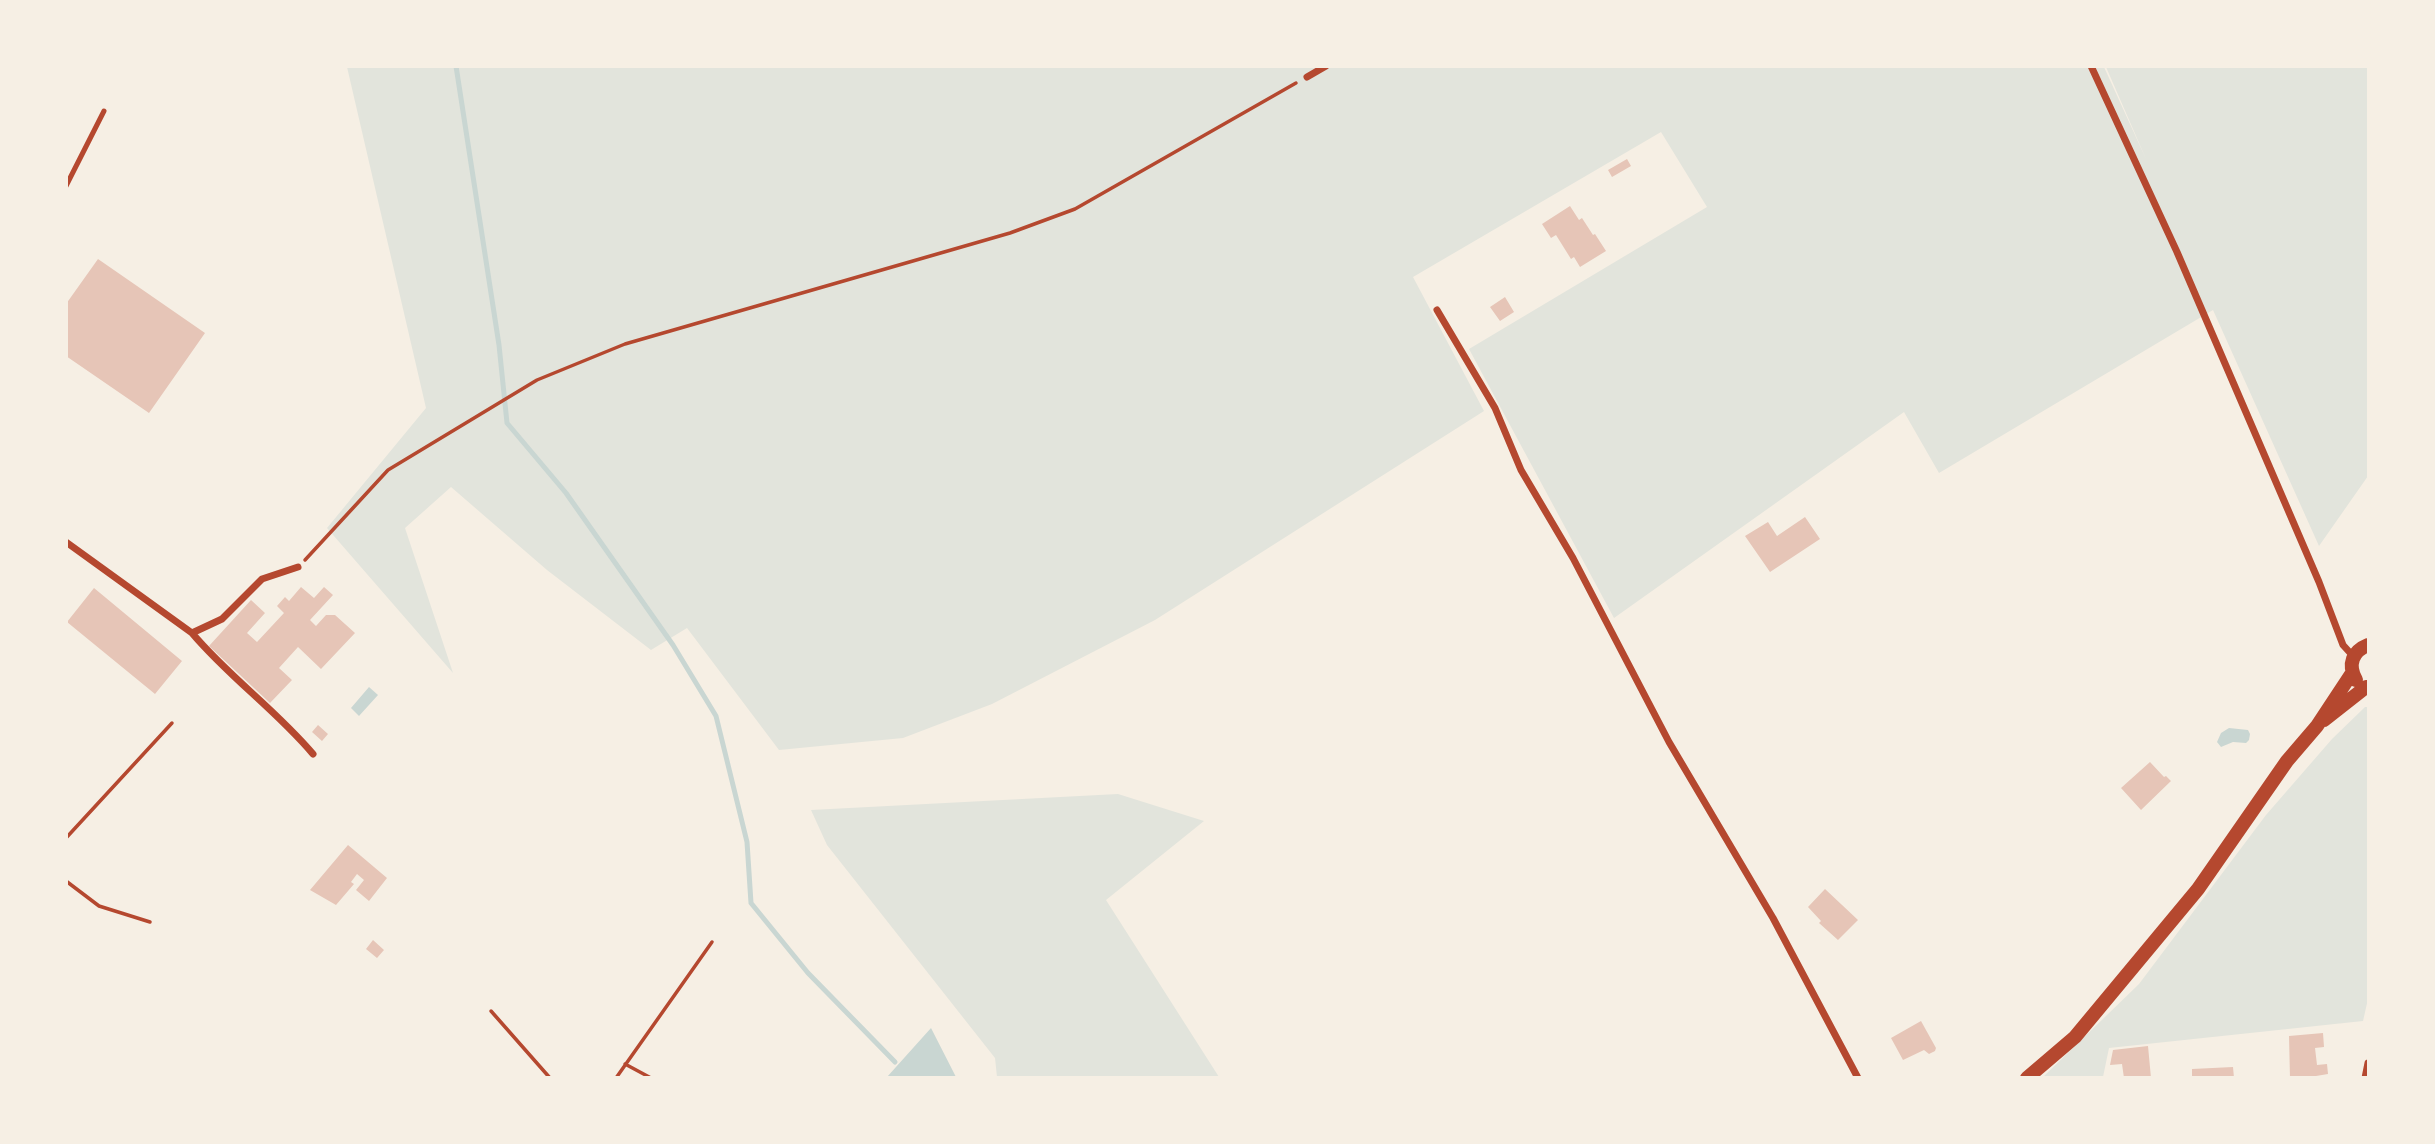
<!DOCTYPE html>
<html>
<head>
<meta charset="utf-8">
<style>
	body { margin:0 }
	#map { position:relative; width:2435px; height:1144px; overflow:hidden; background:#f6efe4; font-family:Roboto,sans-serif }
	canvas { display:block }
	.frame { position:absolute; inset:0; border:68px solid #f6efe4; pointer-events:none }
</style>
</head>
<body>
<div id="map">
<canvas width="2435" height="1144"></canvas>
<div class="frame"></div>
</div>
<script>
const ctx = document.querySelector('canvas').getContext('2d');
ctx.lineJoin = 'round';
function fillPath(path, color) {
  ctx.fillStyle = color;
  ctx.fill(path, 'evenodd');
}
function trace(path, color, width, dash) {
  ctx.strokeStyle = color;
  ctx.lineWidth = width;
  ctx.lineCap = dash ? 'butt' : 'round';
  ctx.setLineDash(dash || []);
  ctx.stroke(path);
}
const green = new Path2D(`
	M347,67H2104L2146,159L2106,67H2368V476L2319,546L2213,310L1939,473L1904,412L1614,618L1469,349L1707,207L1661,132L1413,277L1484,411L1155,620L992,704L903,738L779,750L687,628L651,650L547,570L451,487L405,528L453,673L327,528L426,408Z
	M2365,707H2368V999L2363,1021L2109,1048L2103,1077L2042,1078L2139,984L2266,815L2332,739Z
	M1118,794L1204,821L1106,900L1219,1077H997L995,1058L827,845L811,810Z`);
const water = new Path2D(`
	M369,687L378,695L359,716L351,708Z
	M2229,728L2248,730L2250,734L2249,740L2246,743L2233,742L2221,747L2217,742L2221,733Z
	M931,1028L956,1077H887Z`);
const stream = new Path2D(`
	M456,66L499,345L507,423L566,493L673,645L716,716L747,842L751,903L808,973L895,1062`);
const building = new Path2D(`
	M1627,159L1631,166L1612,177L1608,170Z
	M1570,206L1579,220L1582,218L1593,235L1595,234L1606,251L1580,267L1574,257L1571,259L1556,235L1551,238L1542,224Z
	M98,259L205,333L149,413L66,356V304Z
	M1505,297L1514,312L1500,321L1490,307Z
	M1805,517L1820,539L1770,572L1745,536L1768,522L1777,536Z
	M301,587L314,598L324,587L333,595L310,620L316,626L326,615H335L355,633L321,669L298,647L279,668L292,680L270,703L209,646L251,600L265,613L247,633L257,642L284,613L277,606L285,597L289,601Z
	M94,588L182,661L155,694L67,622Z
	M318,725L328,734L322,741L312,732Z
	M2150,762L2164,777L2166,776L2171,781L2141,810L2121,788Z
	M348,845L387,878L369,901L356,890L364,880L357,874L351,882L354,884L336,905L310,890Z
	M1825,889L1858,920L1838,940L1819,923L1821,921L1808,907Z
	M373,940L384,950L377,958L366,949Z
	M1921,1021L1936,1048L1935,1051L1929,1054L1924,1050L1903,1060L1891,1038Z
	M2323,1033L2324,1047L2315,1048L2317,1065L2327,1064L2328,1074L2316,1076V1078H2290L2289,1036Z
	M2148,1046L2151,1078H2124L2122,1064L2110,1065L2113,1050Z
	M2233,1067L2234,1078H2192V1069Z`);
const path = new Path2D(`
	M305,560L388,470L537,380L625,344L1010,233L1075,209L1296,83
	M66,838L172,723
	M66,881L99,906L150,922
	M491,1011L550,1078
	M625,1064L651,1078
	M616,1078L712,942`);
const service = new Path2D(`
	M66,186L104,111`);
const minor = new Path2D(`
	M2091,66L2177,252L2319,582L2343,645L2353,656
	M1307,77L1326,66
	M1437,310L1495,408L1521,470L1573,558L1669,742L1773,918L1858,1078
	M66,542L192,633C229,677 276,710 313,754
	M192,633L222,619L262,579L298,567
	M2365,1078L2368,1063`);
const secondary = new Path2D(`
	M2356,680C2347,664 2353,651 2368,645
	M2324,720L2366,687
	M2027,1078L2075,1037L2198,889L2287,761L2317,726L2352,673`);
fillPath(green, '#e2e4dc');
fillPath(water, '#c9d6d2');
trace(stream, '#c9d6d2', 5);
fillPath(building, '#e6c5b7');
trace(path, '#b5482f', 3.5);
trace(service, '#b5482f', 5);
trace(minor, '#b5482f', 7);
trace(secondary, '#b5482f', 14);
</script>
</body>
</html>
